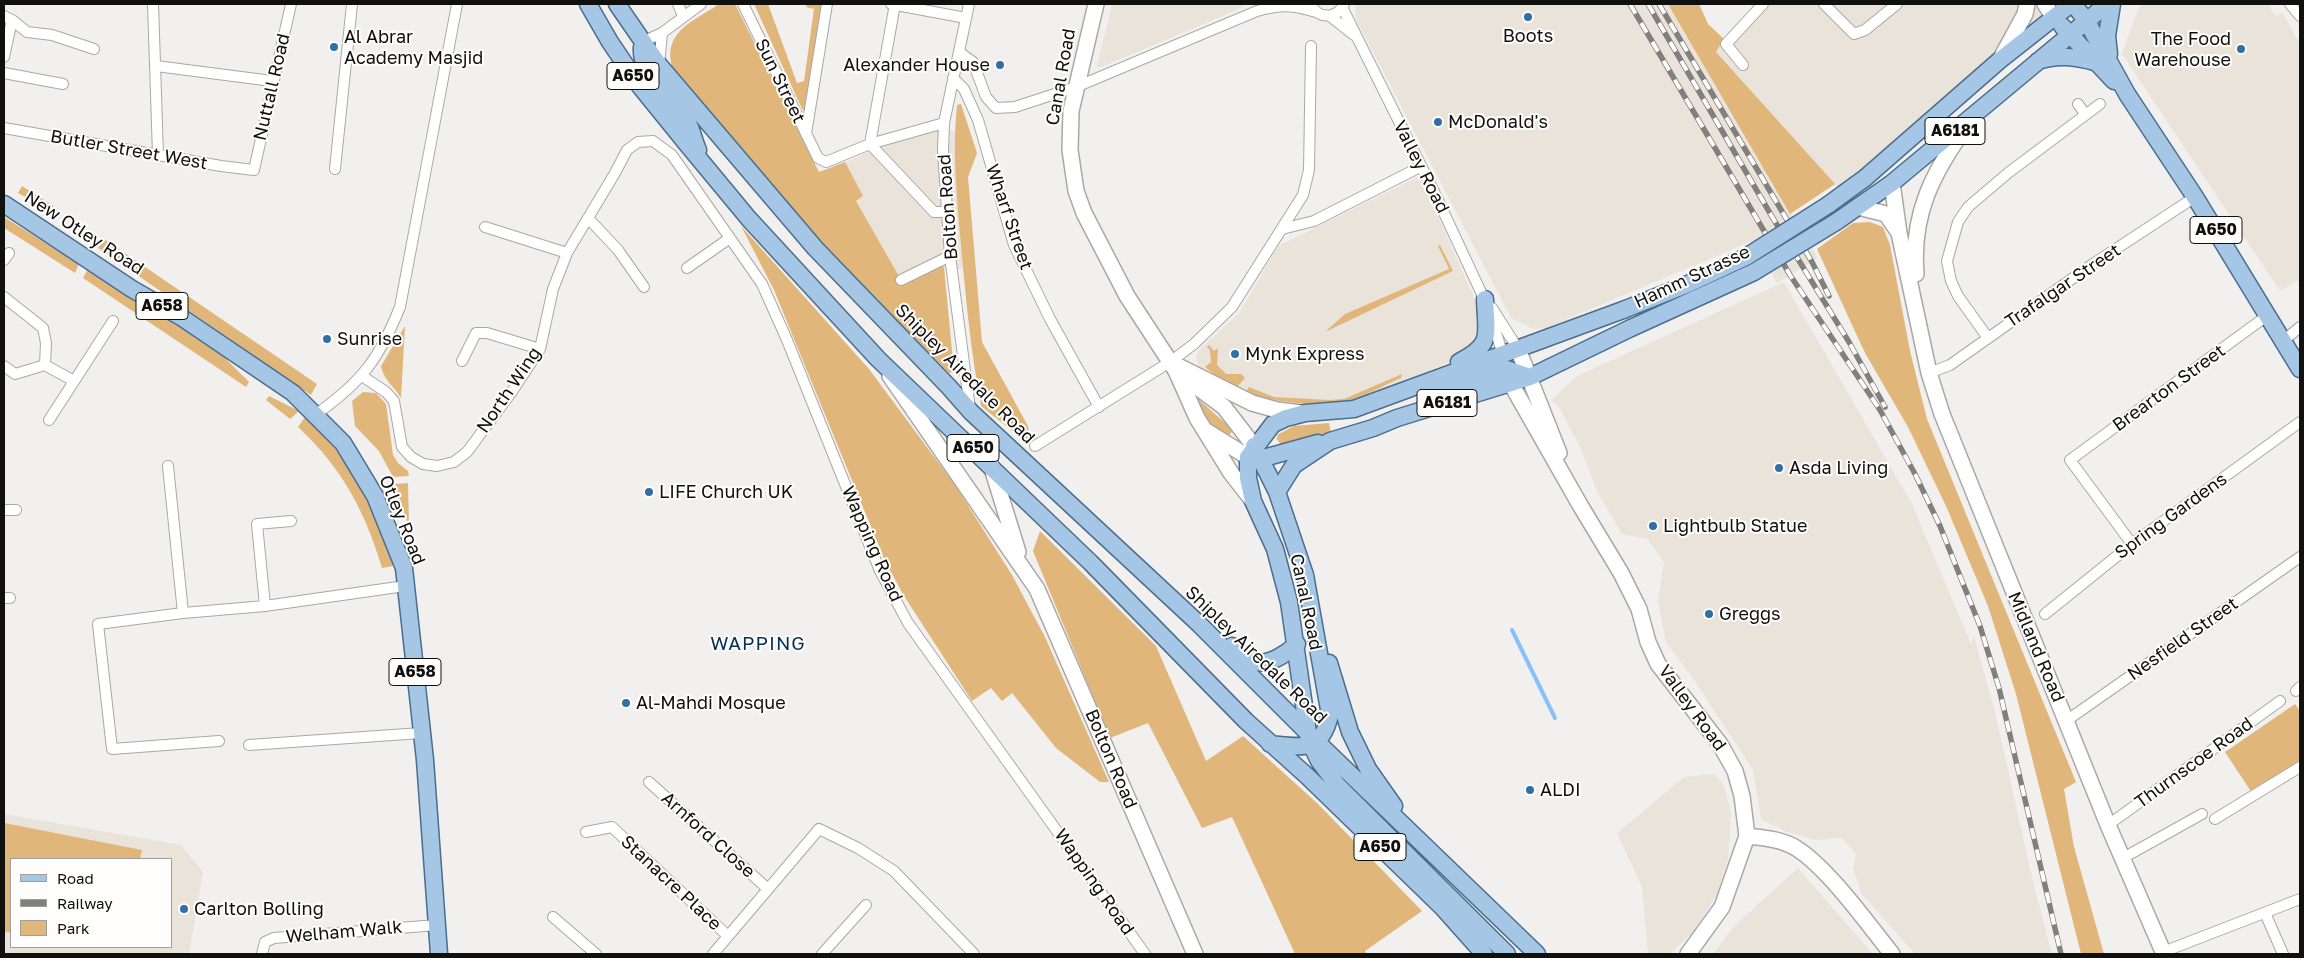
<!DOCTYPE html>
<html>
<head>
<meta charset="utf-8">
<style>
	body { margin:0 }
	#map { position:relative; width:2304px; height:958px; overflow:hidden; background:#f2f0ee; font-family:"Golos Text",sans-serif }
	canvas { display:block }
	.frame { position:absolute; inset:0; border:5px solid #10100f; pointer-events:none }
	.legend { position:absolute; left:10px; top:858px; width:162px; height:90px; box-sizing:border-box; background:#fffefd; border:1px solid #9f9f9e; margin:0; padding:6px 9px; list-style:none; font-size:15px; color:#10100f }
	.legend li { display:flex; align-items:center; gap:10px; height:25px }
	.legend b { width:25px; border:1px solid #9f9f9e }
</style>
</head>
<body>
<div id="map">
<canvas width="2304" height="958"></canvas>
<div class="frame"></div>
<ul class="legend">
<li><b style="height:6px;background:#a6c6e5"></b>Road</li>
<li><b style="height:6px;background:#81807e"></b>Railway</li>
<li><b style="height:14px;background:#e1b67a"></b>Park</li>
</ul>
</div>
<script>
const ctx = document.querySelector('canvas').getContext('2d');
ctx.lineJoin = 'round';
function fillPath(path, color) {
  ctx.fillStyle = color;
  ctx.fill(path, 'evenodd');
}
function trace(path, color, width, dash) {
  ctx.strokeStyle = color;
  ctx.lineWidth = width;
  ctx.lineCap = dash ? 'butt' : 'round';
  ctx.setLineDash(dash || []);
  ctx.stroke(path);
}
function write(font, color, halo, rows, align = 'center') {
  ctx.font = font + ' "Golos Text",sans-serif';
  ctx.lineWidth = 4;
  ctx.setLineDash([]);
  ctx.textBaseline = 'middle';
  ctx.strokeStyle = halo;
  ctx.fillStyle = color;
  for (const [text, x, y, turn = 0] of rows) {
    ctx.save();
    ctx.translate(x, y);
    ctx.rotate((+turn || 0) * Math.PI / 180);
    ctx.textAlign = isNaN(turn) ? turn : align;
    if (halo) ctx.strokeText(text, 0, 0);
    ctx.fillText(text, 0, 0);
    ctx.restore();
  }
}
const built = new Path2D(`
	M1112,4H1243L1244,7L1099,68L1097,66Z
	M1355,4H1668L1818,258L1777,283L1752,241L1546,328L1533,329L1511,318L1356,19Z
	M1758,4H2058L1906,130L1893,146L1839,190L1716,52L1724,39Z
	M2143,4H2268L2275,16L2283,13L2300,45V279L2280,291L2122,54L2139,7Z
	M934,131H955L956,183L963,269H945L940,266L904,285L836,167L884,145Z
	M1420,176L1477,304L1482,332L1470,353L1347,406H1272L1200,371L1196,358L1198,351L1240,312L1278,246Z
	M1784,282L1912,504L1971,644L1974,636L1995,712L2034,886L2052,954H1915L1861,893L1853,868L1856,854L1842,838L1814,840L1785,831L1761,819L1753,770L1694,680L1666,642L1658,602L1664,562L1647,539L1622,534L1597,491L1580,447L1559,407L1551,400L1577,376Z
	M1714,774L1724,785L1731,813L1728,859L1717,894L1694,931L1670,954H1648L1642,887L1617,833L1684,777Z
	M4,814L181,845L203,872L189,954H4ZM11,859H171V947H11Z
	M1798,868L1873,954H1713L1734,926Z`);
const green = new Path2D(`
	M719,4H735L819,172L845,162L863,196L856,201L904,285L940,266L944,267L954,372L949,373L935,359L933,360L867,296L673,69C661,32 694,21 719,4Z
	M754,4H768L797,83L804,81L814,9L806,7L807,4H823L805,107L803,111Z
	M1668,4H1699L1708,24L1724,39L1716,52L1835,184L1790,214Z
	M961,104L977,153L968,177L982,342L1028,426L1030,437L1026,442L981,406C971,353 966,300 961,246C957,199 952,152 957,105Z
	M22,186L54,206L49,210L18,193Z
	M4,217L79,264L75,273L4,228Z
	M1870,222L1883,227L1890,245L1910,351L1927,419L2076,782L2064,789L2074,847L2104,954H2081L2016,694L1988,606L1946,506L1908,427L1865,353L1817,249L1853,223Z
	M741,226L869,369L955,485L1012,575L1045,637L1109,782H1100L1056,748L1012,693L1002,701L991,688L972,701L904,596L885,561L774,290Z
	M104,239L317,384L311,395L98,248Z
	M1440,245L1453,271L1325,332L1345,314L1449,269L1438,246Z
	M88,269L218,351L249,382L246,387L83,278Z
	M405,326L401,398C394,386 384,381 381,366Z
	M1209,345L1214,351L1218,348L1217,365L1226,374H1241L1245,378L1237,387L1215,375L1205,367L1211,362L1210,350L1207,347Z
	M1402,374L1401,378C1384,385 1366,396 1348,401C1321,408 1272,402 1246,392L1249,387L1274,397L1329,400L1344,399Z
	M363,392L376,393L386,404L393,455L398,463L408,471L409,476L393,477L379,451L355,426L352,401Z
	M269,396L299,411L290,419L266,400Z
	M1197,398L1233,430L1228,437L1211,427L1192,402Z
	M305,417L337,450L371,502L393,566L382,568C365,511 342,468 298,427Z
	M1329,423L1331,433L1284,449L1276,438L1278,437L1277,435L1294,426Z
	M408,483L409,527L395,484Z
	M1040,531L1156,646L1206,761L1243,736L1318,804L1422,911L1365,951L1366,954H1295L1232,817L1202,828L1148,723L1110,738L1033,551Z
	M2295,704L2300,711V762L2252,793L2225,752Z
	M4,823L142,850L140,859H11V933L4,931Z`);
const stream = new Path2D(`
	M1512,630L1555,718`);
const street = new Path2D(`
	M153,4L158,155
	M678,4L683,16
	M743,4L818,158L826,162L870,144L944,123
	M891,4L966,18
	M895,4L870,144L934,212H948
	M969,4L944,123L943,150L950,256L970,409
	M1824,4L1854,34L1865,30L1897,4
	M2290,4L2300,16
	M1342,7L1438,200L1486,303
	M1313,8C1322,20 1338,17 1344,4
	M4,16L12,20L27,32L52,35L94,49
	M1330,16L1354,35
	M642,42L662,33L701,4
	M959,52L973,62L986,97L996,108L1015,107L1076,87L1257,11C1281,4 1293,5 1316,12
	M4,57L12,20
	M659,65L662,33
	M1743,65L1726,44L1763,4
	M156,66L272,81
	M4,73L63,84
	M953,78L964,89L978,120L1014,245L1050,319L1099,407
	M2078,104L2085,114
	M4,128L221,166L254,170L291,4
	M806,134L827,4
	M335,169L352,4
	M588,218L618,250L644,287
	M485,227L567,253
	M1282,229L1314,221L1420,167
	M4,260L9,253
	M687,268L730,238
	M901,280L950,256
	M4,297L43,328L46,343L45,365
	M1492,308L1518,349
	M1491,317L1503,355
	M1988,338L1958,296L1951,281L1947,261L1958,222L1968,207L2008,173L2100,104
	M2283,341L2300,327
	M462,361L476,333H487L540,349
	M45,365L74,381
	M4,366L15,374L45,365
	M1929,373L1950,365L2093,264L2195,197
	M362,376L386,392L394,401L402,447L411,457L423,464L437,466L454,462L467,452L511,393L540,349L553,289L567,253L615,173L627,150L638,142L653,141L672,155L762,284L787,340L880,571L908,623L1145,954
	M315,415C362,382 379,359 400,307L457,4
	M49,420L113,321
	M1035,446L1170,362L1194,344L1232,307L1303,195L1309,170L1311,46
	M168,466L183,613
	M4,510H16
	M2132,544L2070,460L2268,315
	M4,598H10
	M265,606L257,524L291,521
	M2045,614L2132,544L2300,422
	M2296,691L2300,687
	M2066,721L2300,557
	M219,741L112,749L98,624L183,613L265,606L405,586
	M249,745L421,733
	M649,782L768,889
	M2215,819L2300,767
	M2108,825L2280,701
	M586,832L612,827L728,936
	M2123,858L2202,814
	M2265,913L2283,954
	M553,917L596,954
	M2163,952L2300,899
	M262,954L265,942L274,938L437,925
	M713,954L819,829L858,848L894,871L974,954
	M822,954L866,905`);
const secondary = new Path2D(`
	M1096,4L1071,111L1070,150L1076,191L1084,213L1127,296L1176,371L1197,418L1231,473L1253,501
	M2045,4L2054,18
	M2001,58L2025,14L2027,4
	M1892,183L1899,233L1929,373L1942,414L2108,825L2164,954
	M1858,207L1886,214L1897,230
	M1916,274C1911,214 1933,172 1967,125
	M1518,349L1559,453
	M1170,362L1252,403L1277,410L1301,413
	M1508,373L1510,382L1580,505L1621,573L1639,609L1648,642L1658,664L1720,744L1735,771L1742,796L1747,836L1722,907L1688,954
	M1181,375L1224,407L1254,446
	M890,376L1037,589L1195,954
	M1206,431L1248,457
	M991,465L1018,552
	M1747,836C1764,838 1781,839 1796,848C1829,869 1867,923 1892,954`);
const primary = new Path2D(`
	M588,4L610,42L639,85L686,143L749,219L878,359L1091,563L1246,721L1307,776L1442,907L1484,954
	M617,4L659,65L815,248L949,387L971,412L1199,624L1317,742L1537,954
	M2073,4L2086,20L2127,94L2195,197L2300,369
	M2062,26L2114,81
	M642,47C639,75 674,98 687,121C692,130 694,141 698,150
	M2109,54L2107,36L2112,4
	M2038,61C2058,54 2076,57 2095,62
	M4,204L132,289L181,317L293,393L343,443L375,496L404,568L425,760L439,954
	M1828,205L1865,178L2000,60L2071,4
	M1836,222L1892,183L2107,4
	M1459,362C1494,344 1486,335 1485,299
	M1427,386H1452L1507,369L1530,377
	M1254,446L1277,492L1305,575L1330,715C1321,753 1303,747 1270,744
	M1250,457L1260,459L1318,443
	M1277,492L1294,465L1330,441L1373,428L1397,418L1530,377L1631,328
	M1232,646C1239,651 1249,661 1256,662C1270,665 1287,653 1297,644
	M1329,663L1350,732L1368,769L1394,806
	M1507,954L1338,786L1319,761L1309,740L1289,602L1275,549L1253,501L1248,478V457L1273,424L1286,418L1305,413L1354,409L1623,310`);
const rail = new Path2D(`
	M1630,4L1790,275L1880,410L1915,474L1940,526L1980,626L1999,688L2061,954
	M1648,4L1774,220L1849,342L1885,407
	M1659,4L1812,262L1829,296`);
const primaryBridge = new Path2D(`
	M1623,310L1688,284L1746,257L1828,205
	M1631,328L1754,272L1836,222`);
const markers = [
	[1528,17,5,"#2f6fa5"],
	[334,47,5,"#2f6fa5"],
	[2241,49,5,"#2f6fa5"],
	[1000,65,5,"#2f6fa5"],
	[1438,122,5,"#2f6fa5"],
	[327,339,5,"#2f6fa5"],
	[1235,354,5,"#2f6fa5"],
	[1779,468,5,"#2f6fa5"],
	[649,492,5,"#2f6fa5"],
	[1653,526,5,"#2f6fa5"],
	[1709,614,5,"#2f6fa5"],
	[626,703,5,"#2f6fa5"],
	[1530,790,5,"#2f6fa5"],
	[184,909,5,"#2f6fa5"]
];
const shields = [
	[633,76,52],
	[1955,131,60],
	[2216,230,52],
	[162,306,52],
	[1447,403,60],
	[973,448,52],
	[415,672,52],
	[1380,847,52]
];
const shieldNames = [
	["A650",633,76],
	["A6181",1955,131],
	["A650",2216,230],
	["A658",162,306],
	["A6181",1447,403],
	["A650",973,448],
	["A658",415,672],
	["A650",1380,847]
];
const poiNames = [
	["Boots",1528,36,"center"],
	["Al Abrar",344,37],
	["Academy Masjid",344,58],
	["The Food",2231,39,"right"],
	["Warehouse",2231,60,"right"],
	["Alexander House",990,65,"right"],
	["McDonald's",1448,122],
	["Sunrise",337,339],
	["Mynk Express",1245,354],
	["Asda Living",1789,468],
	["LIFE Church UK",659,492],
	["Lightbulb Statue",1663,526],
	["Greggs",1719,614],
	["Al‐Mahdi Mosque",636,703],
	["ALDI",1540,790],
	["Carlton Bolling",194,909]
];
const streetNames = [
	["Canal Road",1061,77,-80],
	["Sun Street",780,81,64],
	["Nuttall Road",272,87,-77],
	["Butler Street West",129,150,10],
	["Valley Road",1421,167,63],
	["Bolton Road",948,207,-94],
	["Wharf Street",1009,217,71],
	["New Otley Road",84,233,33],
	["Hamm Strasse",1692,277,-25],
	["Trafalgar Street",2063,286,-34],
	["Shipley Airedale Road",965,374,45],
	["Brearton Street",2169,388,-36],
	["North Wing",509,390,-56],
	["Spring Gardens",2171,516,-36],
	["Otley Road",402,520,68],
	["Wapping Road",872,544,66],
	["Canal Road",1306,602,78],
	["Nesfield Street",2183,639,-35],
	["Midland Road",2036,647,67],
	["Shipley Airedale Road",1256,655,44],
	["Valley Road",1692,708,54],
	["Bolton Road",1111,759,67],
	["Thurnscoe Road",2194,763,-36],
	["Arnford Close",708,835,42],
	["Wapping Road",1094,882,55],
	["Stanacre Place",671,883,43],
	["Welham Walk",344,932,-5]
];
const neighbourhoodNames = [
	["WAPPING",758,644]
];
fillPath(built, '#eae3da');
fillPath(green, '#e1b67a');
trace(stream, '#89c1f7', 4);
trace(street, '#aaa8a5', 12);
trace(secondary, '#aaa8a5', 18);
trace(primary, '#4b6e8e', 19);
trace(street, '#fff', 10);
trace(secondary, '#fff', 15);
trace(primary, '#a6c6e5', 16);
trace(rail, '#81807e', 5.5);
trace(rail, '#fffefd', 4, [11]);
trace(primaryBridge, '#4b6e8e', 19, []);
trace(primaryBridge, '#a6c6e5', 16);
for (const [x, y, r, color] of markers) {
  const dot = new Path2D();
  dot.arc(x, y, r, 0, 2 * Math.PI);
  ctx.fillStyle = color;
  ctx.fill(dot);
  trace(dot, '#fffefd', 2);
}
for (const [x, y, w] of shields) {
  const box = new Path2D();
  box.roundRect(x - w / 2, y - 13.5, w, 27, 4);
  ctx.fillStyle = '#fffefd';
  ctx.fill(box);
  trace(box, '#10100f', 1);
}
write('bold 16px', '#10100f', null, shieldNames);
write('18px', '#10100f', '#fffefd', poiNames, 'left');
write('18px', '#10100f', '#fffefd', streetNames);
ctx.letterSpacing = '1px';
write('19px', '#023155', '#fffefd', neighbourhoodNames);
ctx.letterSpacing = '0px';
</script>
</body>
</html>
